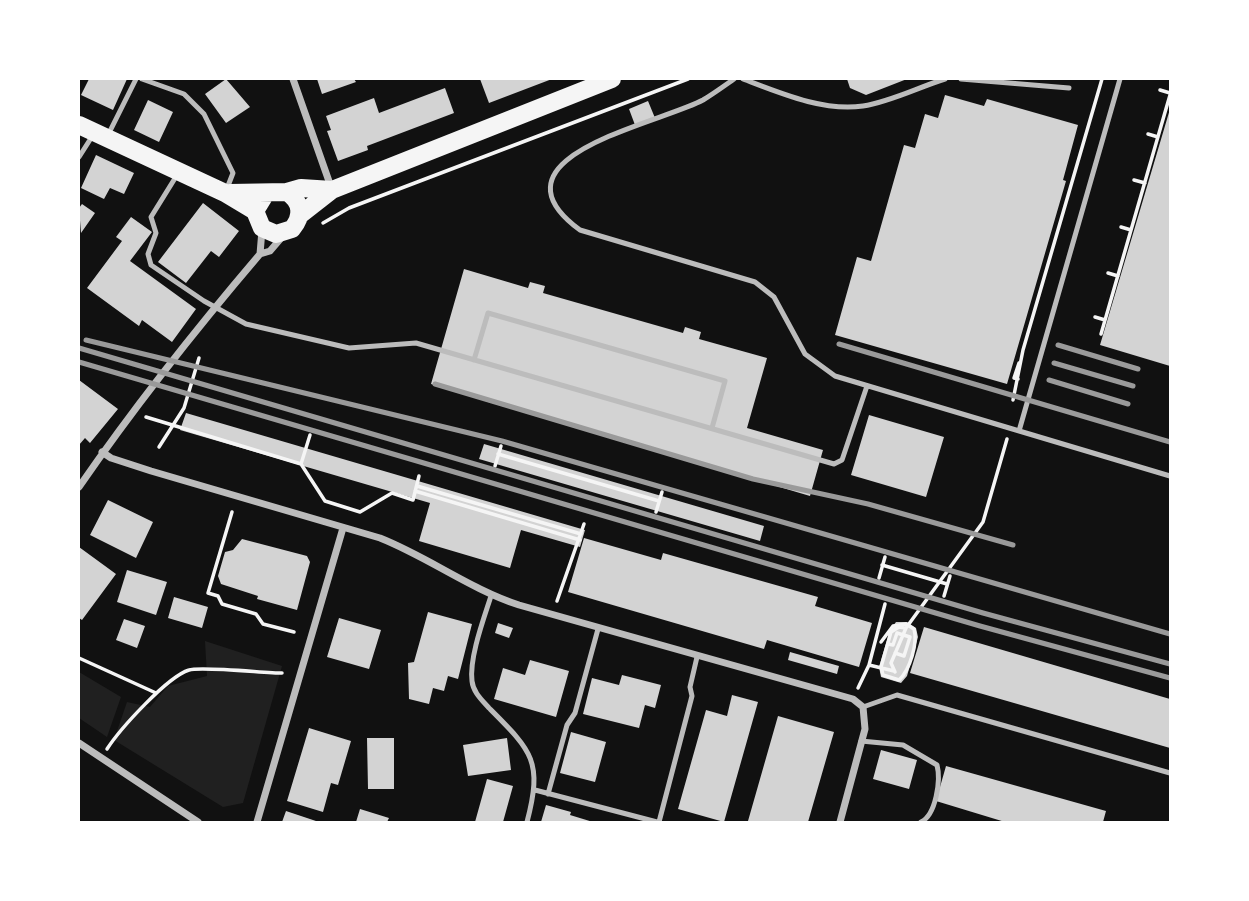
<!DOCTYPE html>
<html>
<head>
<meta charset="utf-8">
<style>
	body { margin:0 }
	#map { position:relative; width:1249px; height:901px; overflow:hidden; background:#111; font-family:Rubik,sans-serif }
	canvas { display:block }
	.frame { position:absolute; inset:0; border:80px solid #fff; pointer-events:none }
</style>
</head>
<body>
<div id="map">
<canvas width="1249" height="901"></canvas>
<div class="frame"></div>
</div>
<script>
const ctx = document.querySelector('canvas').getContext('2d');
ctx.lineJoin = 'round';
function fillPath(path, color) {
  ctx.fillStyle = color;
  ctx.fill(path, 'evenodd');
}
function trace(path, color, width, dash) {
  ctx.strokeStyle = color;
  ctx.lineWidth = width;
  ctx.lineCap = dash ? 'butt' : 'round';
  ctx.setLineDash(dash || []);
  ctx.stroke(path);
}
const green = new Path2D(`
	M205,641L282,666L243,803L223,807L114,740L127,702L150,707L168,686L207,676Z
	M79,672L121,697L107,737L79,718Z`);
const building = new Path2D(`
	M89,79H127L113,110L81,95Z
	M226,79L250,107L226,123L205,94Z
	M317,79H354L356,82L322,94Z
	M480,79H552L489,103Z
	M847,79H907L866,95L850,88Z
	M445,88L454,113L367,146L368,150L338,161L327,131L331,130L326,116L374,98L379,113Z
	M945,95L984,106L987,99L1078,125L1063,180L1066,181L1007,384L835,335L857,257L871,261L904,145L915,148L925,114L938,118Z
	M148,100L173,112L159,142L134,130Z
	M648,101L655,118L635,125L629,109Z
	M1170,109V366L1100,345Z
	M96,155L134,173L124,194L110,188L104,199L81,188Z
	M203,203L239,231L219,257L211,251L186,283L158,262Z
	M82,204L95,213L81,233L79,208Z
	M131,217L152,232L130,261L196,309L172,342L142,320L139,326L87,288L122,241L116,237Z
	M464,269L528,288L530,282L545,286L543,293L683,333L685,327L701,332L699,339L767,358L747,428L823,450L810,496L431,384Z
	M79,380L118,409L90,443L85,438L79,445Z
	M186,413L585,530L580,547L521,530L510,568L419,541L430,503L180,430Z
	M869,415L944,437L926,497L851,475Z
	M484,444L764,526L760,541L479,459Z
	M108,500L153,522L136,558L90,535Z
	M584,538L661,560L663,553L818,597L815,606L872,623L859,667L767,640L764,649L568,592Z
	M242,539L307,556L310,562L297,610L257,599L258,596L221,584L218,576L225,552L233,550Z
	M79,547L116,574L82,620L79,618Z
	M127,570L167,582L156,615L117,602Z
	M174,597L208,607L202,628L168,618Z
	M428,612L472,624L458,679L448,676L444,691L433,688L429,704L409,699L408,663L414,662Z
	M339,618L381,630L369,669L327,657Z
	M124,619L145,626L137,648L116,640Z
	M896,622H907L916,628L918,637L907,676L901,683L881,677L879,667L890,630Z
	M498,623L513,628L509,638L495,633Z
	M924,627L1170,699V748L910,673Z
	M790,652L839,666L837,674L788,660Z
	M530,660L569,671L556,717L494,699L503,668L525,675Z
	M622,675L661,685L655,708L645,705L639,728L583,714L592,678L619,685Z
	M732,695L758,702L724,822L678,809L706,710L727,716Z
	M778,716L834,732L808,822L748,821Z
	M309,728L351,741L338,785L331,783L323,812L287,801Z
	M571,732L606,742L595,782L560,773Z
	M367,738H394V789H368Z
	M507,738L511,770L468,776L463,745Z
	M881,750L917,760L909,789L873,779Z
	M946,766L1106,811L1103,822H1005L936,801Z
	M487,779L513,786L503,822H475Z
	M546,805L571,812L570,815L593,822H541Z
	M360,809L389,818L387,822H356Z
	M286,811L319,822H282Z`);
const path = new Path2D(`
	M1160,90L1170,93
	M1148,134L1158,137
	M1134,180L1145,183
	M323,223L349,208L688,79
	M1121,227L1131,230
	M1108,273L1118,276
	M1095,317L1105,320
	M1101,334L1170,95
	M1018,379L1014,378L1019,363
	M1013,400L1023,350L1102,79
	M146,417L301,464L325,501L360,512L392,493L413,500L419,476
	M159,447L184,408L199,358
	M498,454L659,501
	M301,464L310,435
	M495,466L501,446
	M417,486L581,534
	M415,491L580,540
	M232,512L208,593L218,596L222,604L256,614L263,624L294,632
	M656,512L662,492
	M882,565L947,584
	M879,578L885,557
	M944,596L950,576
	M557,601L584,524
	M881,642L893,626L906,624L914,629C918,643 910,670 899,680L883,675L881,667L891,632L899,627L906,628
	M888,644L893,645L897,633L910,637L904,656L895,653
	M79,658L156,693
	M869,665L894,671
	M895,672L891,663L906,628L983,522L1007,439
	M858,688L869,665L885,604
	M107,749C120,729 167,677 189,670C200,666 266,673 282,673`);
const service = new Path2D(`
	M142,79L184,94L204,114L233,173L226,191
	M734,79C724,86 713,94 703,100C658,124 481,157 580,230L755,282L774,297L805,354L835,376L1170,476
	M743,79C780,93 824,112 863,106C890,102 919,87 945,79
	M961,79L1069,88
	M108,135L136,79
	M79,157L93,135
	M177,175L151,217L156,233L148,254L151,265L204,301L246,324L349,348L416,343L834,464L842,460L867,386
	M474,360L488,313L725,381L712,428
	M1019,431L1120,79
	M491,596C484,618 469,658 472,681C473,692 482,700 489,708C532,751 543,761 527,822
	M863,707L897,695L1170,773
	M861,741L903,745L937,765C941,780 936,815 921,822
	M535,790L657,822
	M548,794L567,725L575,713L598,629
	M659,822L692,696L690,687L697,657`);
const minor = new Path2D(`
	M293,79L331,187
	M260,254L262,230
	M102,452L111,458L151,471L380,538C428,557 470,589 519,605L853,699L863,707L865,729L840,822
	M79,487C135,406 196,329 260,254L270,251L282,237
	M79,743L198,822
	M257,822L343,528`);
const primary = new Path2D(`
	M79,125L225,193L255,211
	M287,192L301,188L332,190
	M230,193L287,192C302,202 303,216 292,229L276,234L262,228L255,211L266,193
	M300,215L332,190L612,79`);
const rail = new Path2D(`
	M86,340L502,441L1170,634
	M839,344L1170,442
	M1058,345L1138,369
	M79,348L983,613L1170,664
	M79,362L980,626L1170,678
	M1054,363L1133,386
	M1049,380L1128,404
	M435,384L753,479L868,504L1013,545`);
fillPath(green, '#202020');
fillPath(building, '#d3d3d3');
trace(path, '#f5f5f5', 3.5);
trace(service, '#bcbcbc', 5);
trace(minor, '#bcbcbc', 7);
trace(primary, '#f5f5f5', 18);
trace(rail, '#9a9a9a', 5);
</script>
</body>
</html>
